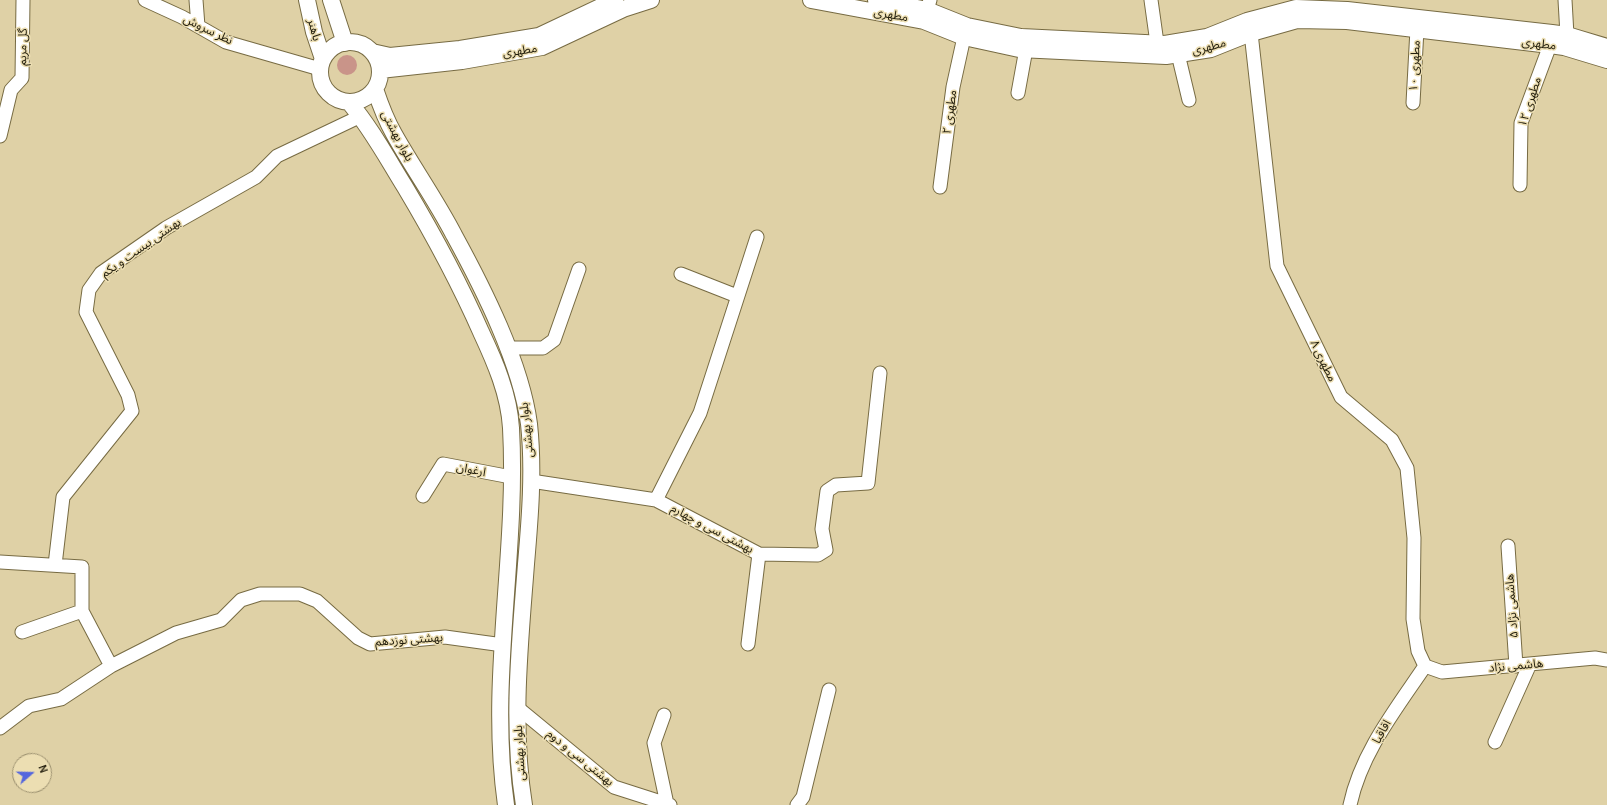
<!DOCTYPE html>
<html>
<head>
<meta charset="utf-8">
<style>
	body { margin:0 }
	#map { position:relative; width:1607px; height:805px; overflow:hidden; background:#dfd1a6; font-family:Karla,sans-serif }
	canvas { display:block }
	.north { position:absolute; left:12px; top:753px; width:40px; height:40px; box-sizing:border-box; background:#ecdeb2; border:1px solid #9c9170; border-radius:50%; rotate:70deg; font-size:11px; font-weight:700; line-height:16px; text-align:center; color:#231e0d }
	.north::after { content:''; display:block; margin:auto; width:14px; height:18px; background:#5466dd; clip-path:polygon(50% 0,100% 100%,50% 72%,0 100%) }
</style>
</head>
<body>
<div id="map">
<canvas width="1607" height="805"></canvas>
<div class="north">N</div>
</div>
<script>
const ctx = document.querySelector('canvas').getContext('2d');
ctx.lineJoin = 'round';
function fillPath(path, color) {
  ctx.fillStyle = color;
  ctx.fill(path, 'evenodd');
}
function trace(path, color, width, dash) {
  ctx.strokeStyle = color;
  ctx.lineWidth = width;
  ctx.lineCap = dash ? 'butt' : 'round';
  ctx.setLineDash(dash || []);
  ctx.stroke(path);
}
function write(font, color, halo, rows, align = 'center') {
  ctx.font = font + ' Karla,"Noto Sans Arabic",sans-serif';
  ctx.lineWidth = 3;
  ctx.setLineDash([]);
  ctx.textBaseline = 'middle';
  ctx.strokeStyle = halo;
  ctx.fillStyle = color;
  for (const [text, x, y, turn = 0] of rows) {
    ctx.save();
    ctx.translate(x, y);
    ctx.rotate((+turn || 0) * Math.PI / 180);
    ctx.textAlign = isNaN(turn) ? turn : align;
    if (halo) ctx.strokeText(text, 0, 0);
    ctx.fillText(text, 0, 0);
    ctx.restore();
  }
}
const green = new Path2D(`
	M337 65a10 10 0 1 1 20 0a10 10 0 1 1-20 0Z`);
const minor = new Path2D(`
	M145,0L182,17L226,42L320,69
	M196,0L198,26
	M1151,0L1157,43
	M1565,0L1567,35
	M927,10L930,0
	M1251,33L1277,266L1341,397L1392,440L1407,468L1414,538L1413,619L1418,651L1425,666
	M1178,54L1189,100
	M1018,93L1026,49
	M1413,103L1417,29
	M0,136L11,90L22,78L23,0
	M1520,185L1521,123L1550,45
	M940,187L953,87L964,37
	M681,274L737,296
	M507,348H543L554,340L579,269
	M531,481L656,500L759,554L818,555L826,550L822,529L827,491L836,485L868,483L880,373
	M423,496L443,464L511,477
	M656,500L700,413L757,237
	M1508,546L1516,666
	M0,562L82,567V611L111,666L176,633L221,620L241,600L260,594H300L317,601L358,638L370,644L445,637L503,645
	M55,565L63,497L132,411L128,395L86,312L89,290L101,273L166,228L256,177L277,156L361,116
	M22,632L82,611
	M748,644L759,554
	M1425,666L1442,672L1595,658L1607,660
	M518,708L614,787L670,805
	M664,715L654,743L667,804
	M0,728L29,706L61,699L111,666
	M1495,742L1530,664
	M797,805L803,797L829,690
	M1350,805C1361,753 1396,709 1425,666`);
const major = new Path2D(`
	M307,0L314,32L323,59
	M331,0L345,43
	M811,0L924,21L964,37L1019,49L1166,56L1211,49L1251,33L1297,20L1347,21L1550,45L1564,47L1607,60
	M876,0L927,10L967,26L1021,37L1165,44L1207,37L1247,21L1296,8L1347,10L1552,33L1567,35L1607,47
	M320 72a30 30 0 1 1 60 0a30 30 0 1 1-60 0Z
	M372,52L390,56L460,49L539,36L615,0
	M380,70L462,61L542,47L623,9L651,0
	M375,89C380,104 386,120 394,134C413,168 436,200 454,235C483,288 521,363 529,424C534,470 530,518 526,564C520,643 511,725 524,805
	M349,102C371,128 387,158 405,187C433,234 459,282 481,332C495,362 509,394 511,428C518,554 488,680 506,805`);
const streetNames = [
	["مطهری",891,15,10],
	["نظر سروش",208,30,26],
	["باهنر",314,30,75],
	["مطهری",1539,44,7],
	["گل مریم",23,47,-89],
	["مطهری",1209,47,-15],
	["مطهری",520,51,-9],
	["مطهری ۱۰",1415,66,-87],
	["مطهری ۱۲",1530,102,-72],
	["مطهری ۲",950,112,-82],
	["بلوار بهشتی",397,136,62],
	["بهشتی بیست و یکم",141,248,-35],
	["مطهری ۸",1323,361,64],
	["بلوار بهشتی",527,430,-96],
	["ارغوان",471,470,11],
	["بهشتی سی و چهارم",712,529,28],
	["هاشمی نژاد ۵",1512,606,-94],
	["بهشتی نوزدهم",409,640,-4],
	["هاشمی نژاد",1516,666,-5],
	["اقاقیا",1382,732,-61],
	["بلوار بهشتی",520,753,-93],
	["بهشتی سی و دوم",580,758,39]
];
fillPath(green, '#c99489');
trace(minor, '#776b43', 15);
trace(major, '#776b43', 18);
trace(minor, '#fff', 13);
trace(major, '#fff', 16);
write('12px', '#231e0d', '#ecdeb2', streetNames);
</script>
</body>
</html>
